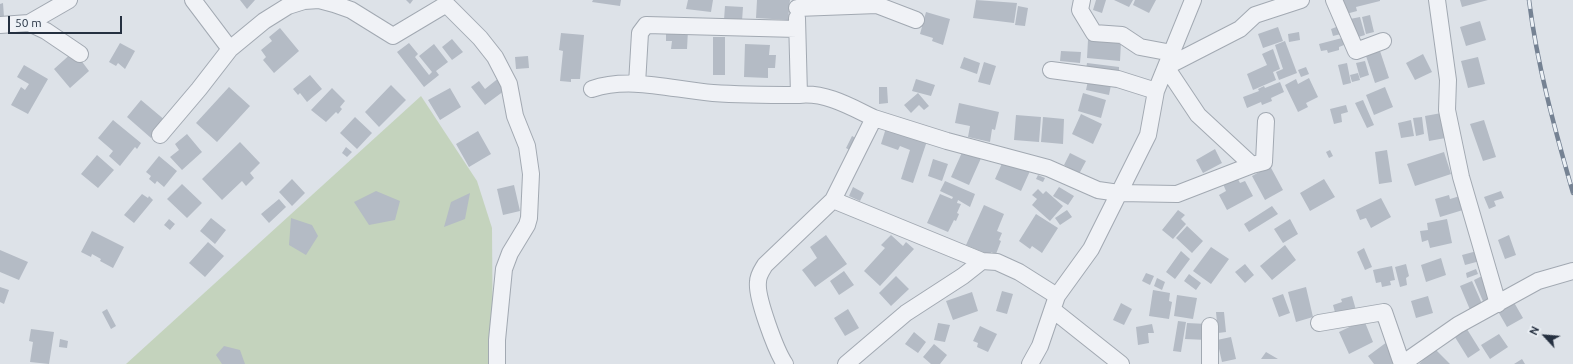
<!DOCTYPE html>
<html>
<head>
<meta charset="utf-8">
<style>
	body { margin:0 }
	#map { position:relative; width:1573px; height:364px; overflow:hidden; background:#dde2e8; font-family:Ubuntu,sans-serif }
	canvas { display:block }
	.north { position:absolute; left:1525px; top:316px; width:40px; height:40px; -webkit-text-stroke:3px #ecf1f6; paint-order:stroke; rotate:296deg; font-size:11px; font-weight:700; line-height:16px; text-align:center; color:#253040 }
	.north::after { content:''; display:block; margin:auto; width:14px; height:18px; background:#253040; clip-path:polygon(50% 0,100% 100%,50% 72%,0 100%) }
	.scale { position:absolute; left:8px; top:16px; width:114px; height:18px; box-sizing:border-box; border:2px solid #253040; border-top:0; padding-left:5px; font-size:12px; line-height:14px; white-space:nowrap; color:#253040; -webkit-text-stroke:3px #ecf1f6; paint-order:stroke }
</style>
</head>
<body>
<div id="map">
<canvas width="1573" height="364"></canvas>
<div class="north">N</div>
<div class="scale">50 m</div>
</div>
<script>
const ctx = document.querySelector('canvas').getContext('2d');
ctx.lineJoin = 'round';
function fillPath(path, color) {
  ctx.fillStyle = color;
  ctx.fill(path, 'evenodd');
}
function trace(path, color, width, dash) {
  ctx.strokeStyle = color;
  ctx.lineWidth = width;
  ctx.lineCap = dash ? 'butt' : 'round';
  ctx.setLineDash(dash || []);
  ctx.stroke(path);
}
const green = new Path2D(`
	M421,96L477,181L492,228L493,364H126Z`);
const building = new Path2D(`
	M240,0H255L247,9Z
	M406,0H413L410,4Z
	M593,0H621L620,6L592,2Z
	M688,0H713L711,12L686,9Z
	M757,0H790L788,20L756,18Z
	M976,0L1017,3L1014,23L973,18Z
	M1096,0H1106L1102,13L1093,10Z
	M1114,0H1133L1129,7Z
	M1135,0H1156L1149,13L1133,5Z
	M1343,0H1380V1L1356,7L1357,11L1346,14Z
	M1460,0H1488L1462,7Z
	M3,3L4,17H0V4Z
	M725,6L743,7L742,21L724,20Z
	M1018,6L1028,8L1025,26L1015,25Z
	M926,12L950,19L943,45L932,41L933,38L920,34Z
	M1370,15L1374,32L1366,34L1362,17Z
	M1360,17L1365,35L1355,38L1350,19Z
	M1480,21L1486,40L1466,46L1460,27Z
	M1339,26L1341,34L1333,36L1331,29Z
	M1278,27L1283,41L1263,48L1258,34Z
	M280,28L299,51L274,73L263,60L266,57L261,50L272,41L269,37Z
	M666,29L688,30L687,49H671L672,41H666Z
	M1299,32L1300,40L1289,42L1288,34Z
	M561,33L584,35L580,79H571V82L560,81L563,51L559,50Z
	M713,37H725V75H713Z
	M1342,38L1344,45L1339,47V50L1328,53L1327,50L1321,51L1319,44Z
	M452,39L463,52L452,60L442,47Z
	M1088,40L1121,42L1120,61L1087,58Z
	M1285,41L1297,73L1279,80L1276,72L1283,69L1275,45Z
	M120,43L135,51L125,69L118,63L116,66L109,62Z
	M409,43L418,54L415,57L429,75L432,72L419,56L434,44L448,62L436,71L439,75L424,87L397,52Z
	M745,44L770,45L769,55H776L775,68H768V78L744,77Z
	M1273,49L1280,69L1273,72L1276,80L1253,90L1247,74L1267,65L1262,54Z
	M74,51L89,71L70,88L54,69Z
	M1061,51L1081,52L1080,63L1060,61Z
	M1380,51L1389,78L1375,83L1366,56Z
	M1423,54L1432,72L1415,80L1406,63Z
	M528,56L529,68L516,69L515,57Z
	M964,57L980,63L977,74L960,68Z
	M1478,57L1485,84L1468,88L1461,61Z
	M1365,61L1369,75L1360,78L1356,63Z
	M984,62L996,66L990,85L978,82Z
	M1087,63L1119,67V72L1086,69Z
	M1347,63L1351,83L1343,85L1338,65Z
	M24,65L48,79L28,114L11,105L21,87L25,90L29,84L17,77Z
	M1306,67L1309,74L1301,77L1298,70Z
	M1358,73L1360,80L1352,82L1350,75Z
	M310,75L322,89L307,102L300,93L298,95L293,89Z
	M1089,76L1112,80L1109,95L1086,90Z
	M500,77L508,88L485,105L471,87L479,81L485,89Z
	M1309,78L1318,97L1306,103L1308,107L1298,112L1285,85L1296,79L1298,84Z
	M916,79L935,85L931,96L912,91Z
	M1280,82L1284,92L1271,98L1272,101L1262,105L1261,102L1247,108L1243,97L1259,91L1258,89L1264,86L1265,88Z
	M391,85L406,100L379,127L365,112Z
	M229,87L250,106L217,142L196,123Z
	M879,87H887L888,103L879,104Z
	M1385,87L1393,107L1374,115L1366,95Z
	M332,88L345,101L340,107L342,109L338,114L336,112L326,122L311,110Z
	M450,88L461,107L440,120L428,100Z
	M918,93L929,106L924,110L919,105L911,113L904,105Z
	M1083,93L1106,100L1101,118L1078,111Z
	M141,100L166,121L151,138L127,117Z
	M1363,100L1374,125L1367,128L1355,103Z
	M959,103L999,112L995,130L992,129L990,142L968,137L970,126L955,123Z
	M1346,105L1348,112L1341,114L1342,122L1334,124L1330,109Z
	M1447,112L1451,137L1429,141L1425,116Z
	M1081,114L1102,124L1093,144L1072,134Z
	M1016,115L1041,117L1039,142L1014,140Z
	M355,117L372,133L357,149L340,133Z
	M1043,117L1064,119L1063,144L1041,142Z
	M1422,117L1424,134L1416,136L1413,118Z
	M113,120L141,143L137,149L135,147L120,166L109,156L113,151L98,138Z
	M1411,120L1414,136L1401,138L1398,123Z
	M1484,120L1496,157L1483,161L1470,124Z
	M886,128L927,141L913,183L901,179L910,150L900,146L898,150L881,144Z
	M478,131L491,154L469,167L456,144Z
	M187,134L202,152L182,170L170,157L179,150L175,144Z
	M852,136L861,141L855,153L846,148Z
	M240,142L260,163L250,173L254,178L246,186L242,181L222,200L202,179Z
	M346,147L352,152L347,157L342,153Z
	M964,148L982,156L969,185L951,177Z
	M1215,149L1222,163L1203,173L1196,160Z
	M1330,150L1333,156L1329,158L1326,152Z
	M1387,150L1392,182L1379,184L1375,152Z
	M1444,152L1451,174L1415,186L1407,164Z
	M1070,153L1086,161L1079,174L1064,165Z
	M97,155L114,170L98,188L81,174Z
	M159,156L177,171L164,187L157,181L155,184L149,179L151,176L146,172Z
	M933,159L948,164L942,181L928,176Z
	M1004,159L1030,171L1021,191L995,179Z
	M1270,166L1283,190L1265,200L1252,176Z
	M1038,175L1045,178L1043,182L1036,179Z
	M1237,177L1240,183L1245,181L1253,196L1227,210L1219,195L1226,191L1223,184Z
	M292,179L305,193L292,206L279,192Z
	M1324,179L1335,197L1310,211L1300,193Z
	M945,181L975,194L970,207L958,200L957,203L961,204L957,213L959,214L956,221L954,220L948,232L927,223L940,194L952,199L953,197L940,191Z
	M182,184L202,203L187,218L167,199Z
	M514,185L520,211L503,215L497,189Z
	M853,187L864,193L860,201L849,196Z
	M1059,187L1074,196L1068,205L1053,196Z
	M1038,189L1043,194L1046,191L1063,206L1050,221L1032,205L1037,199L1032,195Z
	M376,191L400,201L395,220L369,225L354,202Z
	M1501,191L1504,198L1494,201L1496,206L1489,209L1484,197Z
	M470,193L465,219L444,227L451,202Z
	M142,194L148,198L149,196L153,200L134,223L124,215Z
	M1449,195L1450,199L1460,196L1463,210L1440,217L1435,199Z
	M1381,198L1391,217L1371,228L1366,218L1360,220L1356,210Z
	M279,199L286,207L269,223L261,214Z
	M984,205L1004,214L997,231L1002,233L999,240L1001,241L996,254L991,252L990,255L966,245Z
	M1272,206L1278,214L1249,232L1244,224Z
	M1067,210L1072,217L1060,225L1055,218Z
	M1178,210L1185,215L1181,219L1186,224L1173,239L1162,230Z
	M1036,214L1058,228L1042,253L1032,246L1030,249L1019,241Z
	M211,218L226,230L215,244L200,231Z
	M291,218L312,225L318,236L306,255L289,245Z
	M169,219L175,224L170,230L164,225Z
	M1290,219L1298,234L1283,243L1274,229Z
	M1447,219L1452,243L1430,248L1428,240L1422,242L1420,231L1428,230L1427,223Z
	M1187,226L1203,241L1192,253L1176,238Z
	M92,231L124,247L113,268L100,261L101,259L92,254L91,257L81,252Z
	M826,235L847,264L815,287L802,270L817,258L810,247Z
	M891,235L903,246L906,242L914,249L880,286L864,271L885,248L881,245Z
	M1509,235L1516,255L1505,259L1498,240Z
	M208,242L224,256L205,277L189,263Z
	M1285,245L1296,260L1272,280L1260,266Z
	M1211,247L1229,259L1211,284L1193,271Z
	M1364,248L1372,267L1365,270L1357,252Z
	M0,250L28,262L19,280L0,272Z
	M1181,251L1190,259L1175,279L1166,272Z
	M1477,251L1480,261L1465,265L1462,255Z
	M1441,258L1446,275L1426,282L1421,265Z
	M1245,264L1254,275L1245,283L1235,272Z
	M1406,264L1409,276L1406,278L1407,285L1400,287L1395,267Z
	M1392,266L1395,280L1390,281L1391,285L1382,287L1381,282L1376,283L1373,270Z
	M1476,269L1478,274L1467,278L1466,273Z
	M844,271L854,285L839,295L830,281Z
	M1146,273L1154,276L1150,285L1142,281Z
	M1189,274L1201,283L1196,290L1184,281Z
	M1484,275L1496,301L1485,306L1474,280Z
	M896,276L909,289L891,306L879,293Z
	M1157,278L1165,282L1162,290L1154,286Z
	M1472,281L1483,306L1471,312L1460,286Z
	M0,287L9,290L4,304L0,302Z
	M1306,287L1313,317L1296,322L1288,292Z
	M1153,290L1170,293L1169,301L1172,302L1169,319L1149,316Z
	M1002,291L1013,294L1007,314L996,311Z
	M972,292L978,311L953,320L946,301Z
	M1283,294L1290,313L1279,317L1272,298Z
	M1177,295L1197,298L1193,319L1174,316Z
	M1352,296L1356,310L1336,316L1333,305L1342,302L1341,299Z
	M1428,296L1433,313L1416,318L1411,301Z
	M1512,299L1523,318L1507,327L1496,308Z
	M1121,303L1132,309L1124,325L1113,320Z
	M107,309L116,326L111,329L102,312Z
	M848,309L859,328L845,336L834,318Z
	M1216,312H1224L1226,332L1218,333Z
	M1364,320L1373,342L1349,354L1339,332Z
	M1178,321L1186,322L1181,352L1173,351Z
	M938,323L950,325L945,342L934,340Z
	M1187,323L1207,324V340L1185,339Z
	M1152,324L1154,333H1148L1149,343L1138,345L1136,327Z
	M980,326L997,334L988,352L977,347L978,343L973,341Z
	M1465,326L1480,350L1468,358L1453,334Z
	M31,329L54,332L49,364L30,362L33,342L29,341Z
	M914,332L926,342L918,353L905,344Z
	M1499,334L1508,347L1490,359L1481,345Z
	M1231,337L1236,359L1222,362L1217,340Z
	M60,339L68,341L67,348L59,347Z
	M1387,342L1399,359L1392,364H1374L1368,356Z
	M934,344L947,355L940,364H931L923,357Z
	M224,346L240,350L245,364H222L216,355Z
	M1434,348L1450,364H1419Z
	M1266,352L1278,359H1261Z
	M1522,359L1525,364H1514Z`);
const minor = new Path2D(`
	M193,0L230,49
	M1082,0L1080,10L1094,33L1122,35L1140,47L1172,53
	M1334,0L1356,51L1383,41
	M1437,0L1448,80L1447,110L1461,177L1498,304
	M797,8L877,5L916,20
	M797,18L799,95
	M29,23L46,31L80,54
	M0,25L29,23L69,0
	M1051,70L1118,79L1156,91
	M637,84L640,33L646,25L797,29
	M592,89C630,76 674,90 713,93C742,95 770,95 799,95C826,92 851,107 874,118L833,200L765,265C762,270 758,275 758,282C756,297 776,351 785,364
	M874,118L947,141L1048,168L1098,190L1119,193L1177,194L1252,165
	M1266,121L1264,162L1252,165L1198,115L1166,67L1240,29L1255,15L1301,0
	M160,135L199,89L230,49L264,21L288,6L304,1L319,0L334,4L351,10L393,36L445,5L448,6L480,38L495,57L509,84L515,116L527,146L531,174L529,218L527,225L510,253L504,269L497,340V364
	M833,200L982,261
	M1053,310L1121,364
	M1319,323L1384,312L1402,364
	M846,364L906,313L963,276L982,261L997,262L1019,272L1057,296
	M1030,364L1040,346L1057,296L1091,249L1148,135L1156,91L1193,0
	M1210,364V326
	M1402,364L1458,325L1538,281L1573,271`);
const rail = new Path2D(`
	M1529,0C1537,65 1555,130 1573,193`);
fillPath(green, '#c4d3bd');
fillPath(building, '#b4bbc5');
trace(minor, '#a2a9b2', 18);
trace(minor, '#f0f2f6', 16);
trace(rail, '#758293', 4.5);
trace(rail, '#ecf1f6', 3, [9]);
</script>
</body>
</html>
